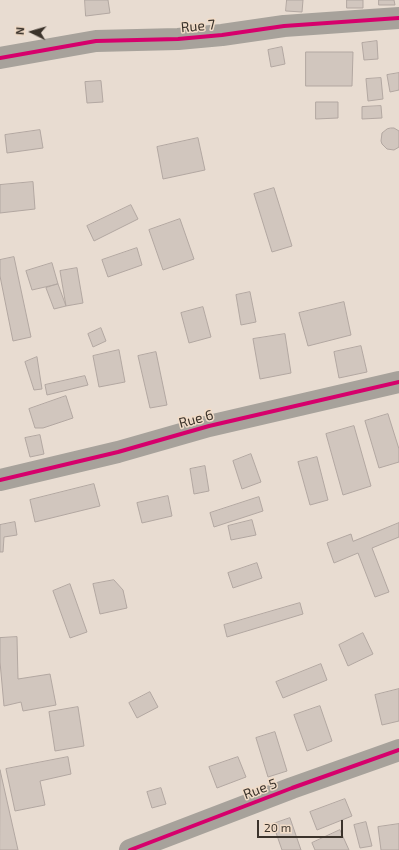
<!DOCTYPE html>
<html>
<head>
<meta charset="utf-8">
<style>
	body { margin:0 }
	#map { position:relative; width:399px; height:850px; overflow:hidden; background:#e8dcd1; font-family:"Exo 2",sans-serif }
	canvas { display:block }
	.north { position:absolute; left:12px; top:12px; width:40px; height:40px; -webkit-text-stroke:3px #f1dcc8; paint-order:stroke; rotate:275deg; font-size:11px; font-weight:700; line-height:16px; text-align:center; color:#3b332b }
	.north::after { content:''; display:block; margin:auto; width:14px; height:18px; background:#3b332b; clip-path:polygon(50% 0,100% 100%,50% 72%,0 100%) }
	.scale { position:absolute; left:257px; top:820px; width:86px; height:18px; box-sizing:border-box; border:2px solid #3b332b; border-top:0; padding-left:5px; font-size:12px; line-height:14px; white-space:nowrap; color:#3b332b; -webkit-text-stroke:3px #f1dcc8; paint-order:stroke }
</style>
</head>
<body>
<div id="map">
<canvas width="399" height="850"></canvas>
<div class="north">N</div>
<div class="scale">20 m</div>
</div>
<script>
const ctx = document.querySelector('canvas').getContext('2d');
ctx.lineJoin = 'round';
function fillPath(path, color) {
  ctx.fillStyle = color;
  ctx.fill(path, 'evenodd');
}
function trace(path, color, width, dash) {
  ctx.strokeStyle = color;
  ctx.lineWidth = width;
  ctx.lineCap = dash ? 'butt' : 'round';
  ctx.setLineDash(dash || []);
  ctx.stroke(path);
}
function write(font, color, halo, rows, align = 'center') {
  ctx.font = font + ' "Exo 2",sans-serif';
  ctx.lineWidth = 3;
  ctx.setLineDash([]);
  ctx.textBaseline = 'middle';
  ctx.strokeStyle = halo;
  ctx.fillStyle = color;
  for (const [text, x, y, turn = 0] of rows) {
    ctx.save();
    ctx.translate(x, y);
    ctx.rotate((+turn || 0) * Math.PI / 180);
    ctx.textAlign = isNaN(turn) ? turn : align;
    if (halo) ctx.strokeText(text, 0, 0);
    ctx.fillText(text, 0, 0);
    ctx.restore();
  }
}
const building = new Path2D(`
	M85,0H108L110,13L86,16Z
	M287,0H303L302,12L286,11Z
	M347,0H363V8H347Z
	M379,0H394L395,5H379Z
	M377,41L378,59L364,60L362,43Z
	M282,47L285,64L271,67L268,50Z
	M306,52H353L352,86H306Z
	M399,73V90L390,92L387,75Z
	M381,78L383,99L368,101L366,79Z
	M101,81L103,102L87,103L85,82Z
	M316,102H338V118L316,119Z
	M381,106L382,118L362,119V107Z
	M391,128H394L399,131V147L394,150L387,149L382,144L381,141L382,133L387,129Z
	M40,130L43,148L7,153L5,135Z
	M198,138L205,170L163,179L157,147Z
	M33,182L35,209L0,213V185Z
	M274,188L292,246L272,252L254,194Z
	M131,205L138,219L94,241L87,226Z
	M180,219L194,259L163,270L149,230Z
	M137,248L142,265L108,277L102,260Z
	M14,257L31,337L13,341L0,276V260Z
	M52,263L58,284L32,290L26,271Z
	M77,268L83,303L66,306L60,271Z
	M58,284L66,306L54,309L46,288Z
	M250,292L256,322L241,325L236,295Z
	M344,302L351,335L308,346L299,313Z
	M203,307L211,337L189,343L181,313Z
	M101,328L106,341L93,347L88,334Z
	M285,334L291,373L260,379L253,339Z
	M361,346L367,372L339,378L334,352Z
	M119,350L125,382L99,387L93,356Z
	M156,352L167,405L150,408L138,356Z
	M37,357L42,389L34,390L25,362Z
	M85,376L88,385L47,395L45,385Z
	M66,396L73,418L43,428H35L29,409Z
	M388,414L399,449V462L379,468L365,421Z
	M354,426L371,486L343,495L326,434Z
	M40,435L44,454L30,457L25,438Z
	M251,454L261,482L242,489L233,461Z
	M317,457L328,500L310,505L298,462Z
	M205,466L209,491L194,494L190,469Z
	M94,484L100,506L35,522L30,500Z
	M168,496L172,516L142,523L137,503Z
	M259,497L263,511L214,527L210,513Z
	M252,520L256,535L231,540L228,526Z
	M15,522L17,535L4,537L3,552H0V525Z
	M399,523V537L372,548L389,592L375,597L358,553L334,563L327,543L351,534L353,541Z
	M257,563L262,578L233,588L228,573Z
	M114,580L123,590L127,608L100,614L93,584Z
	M70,584L87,632L70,638L53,591Z
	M300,603L303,614L227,637L224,625Z
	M363,633L373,654L348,666L339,645Z
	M17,637L18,679L50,674L56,705L23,711L21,702L4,706L0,662V638Z
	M321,664L327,680L283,698L276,682Z
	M399,689V721L382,725L375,695Z
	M150,692L158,707L137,718L129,703Z
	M320,706L332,741L307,751L294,715Z
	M78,707L84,746L55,751L49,712Z
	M275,732L287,771L268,777L256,738Z
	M68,757L71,774L40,781L45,805L15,811L6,769Z
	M238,757L246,777L217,788L209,767Z
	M0,770L18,850H0Z
	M161,788L166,804L152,808L147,792Z
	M345,799L352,816L317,830L310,812Z
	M290,818L301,850H282L273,824Z
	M366,822L372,846L360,848L354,825Z
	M399,824V850H381L378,827Z
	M340,830L349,850H315L312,843Z`);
const minor = new Path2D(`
	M0,58L96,41L178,39L222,35L284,26L399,18
	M0,480L118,452L209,426L399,382
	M130,850L292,788L399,750`);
const cycleway = new Path2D(`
	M0,58L96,41L178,39L222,35L284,26L399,18
	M0,480L118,452L209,426L399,382
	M130,850L292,788L399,750`);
const streetNames = [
	["Rue 7",198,26,-5],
	["Rue 6",196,419,-15],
	["Rue 5",260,789,-21]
];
fillPath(building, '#d1c6be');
trace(building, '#b2a7a1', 1);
trace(minor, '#a7a29b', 22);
trace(cycleway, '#d6006c', 4);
write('14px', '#3b332b', '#f1dcc8', streetNames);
</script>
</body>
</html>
